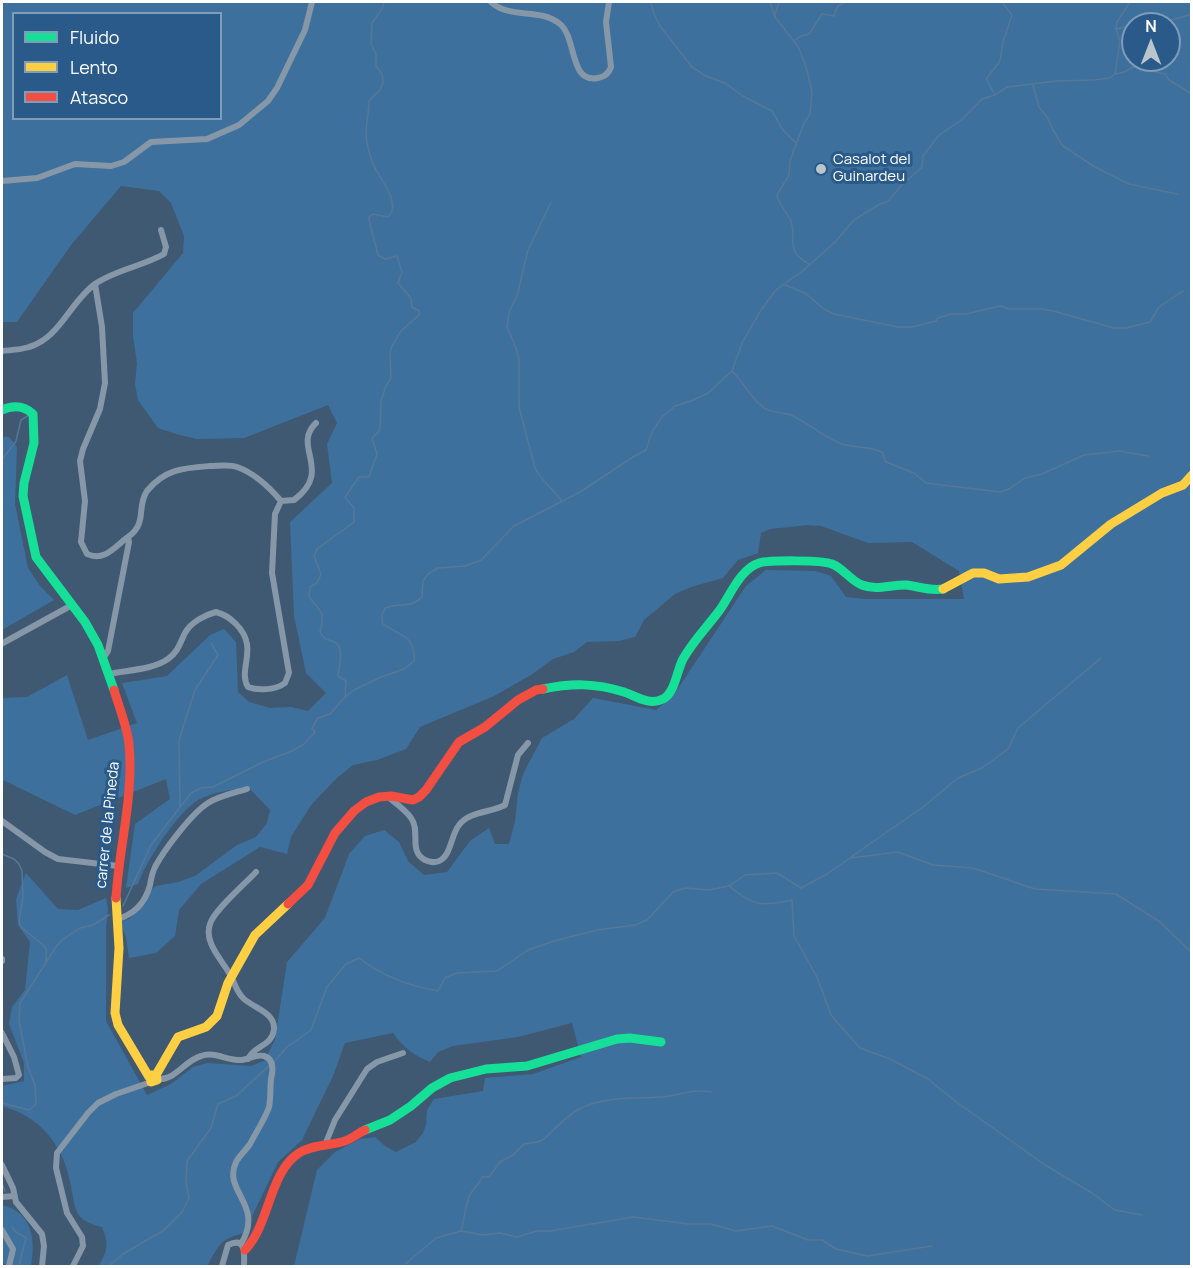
<!DOCTYPE html>
<html>
<head>
<meta charset="utf-8">
<style>
	body { margin:0 }
	#map { position:relative; width:1193px; height:1268px; overflow:hidden; background:#3f5973; font-family:Manrope,sans-serif }
	canvas { display:block }
	.frame { position:absolute; inset:0; border:3px solid #fff; pointer-events:none }
	.legend { position:absolute; left:12px; top:12px; width:210px; height:108px; box-sizing:border-box; background:#295a89; border:2px solid #7f9cb8; margin:0; padding:8px 10px; list-style:none; font-size:18px; color:#fff }
	.legend li { display:flex; align-items:center; gap:12px; height:30px }
	.legend b { width:30px; border:2px solid #7f9cb8 }
	.north { position:absolute; left:1121px; top:12px; width:60px; height:60px; box-sizing:border-box; background:#295a89; border:2px solid #7f9cb8; border-radius:50%; rotate:0deg; font-size:16px; font-weight:700; line-height:24px; text-align:center; color:#fff }
	.north::after { content:''; display:block; margin:auto; width:21px; height:27px; background:#bcc5ce; clip-path:polygon(50% 0,100% 100%,50% 72%,0 100%) }
</style>
</head>
<body>
<div id="map">
<canvas width="1193" height="1268"></canvas>
<div class="frame"></div>
<ul class="legend">
<li><b style="height:8px;background:#16e098"></b>Fluido</li>
<li><b style="height:8px;background:#ffcf43"></b>Lento</li>
<li><b style="height:8px;background:#f24e42"></b>Atasco</li>
</ul>
<div class="north">N</div>
</div>
<script>
const ctx = document.querySelector('canvas').getContext('2d');
ctx.lineJoin = 'round';
function fillPath(path, color) {
  ctx.fillStyle = color;
  ctx.fill(path, 'evenodd');
}
function trace(path, color, width, dash) {
  ctx.strokeStyle = color;
  ctx.lineWidth = width;
  ctx.lineCap = dash ? 'butt' : 'round';
  ctx.setLineDash(dash || []);
  ctx.stroke(path);
}
function write(font, color, halo, rows, align = 'center') {
  ctx.font = font + ' Manrope,sans-serif';
  ctx.lineWidth = 6;
  ctx.setLineDash([]);
  ctx.textBaseline = 'middle';
  ctx.strokeStyle = halo;
  ctx.fillStyle = color;
  for (const [text, x, y, turn = 0] of rows) {
    ctx.save();
    ctx.translate(x, y);
    ctx.rotate((+turn || 0) * Math.PI / 180);
    ctx.textAlign = isNaN(turn) ? turn : align;
    if (halo) ctx.strokeText(text, 0, 0);
    ctx.fillText(text, 0, 0);
    ctx.restore();
  }
}
const green = new Path2D(`
	M2,2H1191V1266H294L317,1170L335,1152L360,1139L375,1137L385,1146L396,1152L416,1142L423,1133L426,1125L427,1110L434,1099L483,1091L485,1078L533,1074L581,1057L572,1023L518,1037L453,1046L438,1052L430,1062C413,1055 403,1047 393,1033L345,1043L333,1076L302,1140L278,1162L244,1233C219,1239 219,1246 207,1266H98C108,1252 109,1243 102,1227C94,1225 83,1222 78,1214C73,1204 72,1188 69,1177C61,1142 37,1115 2,1106V1086L24,1081V1063L9,1024L12,1007L25,990L30,942L18,925L16,899L26,873L58,909L78,910L106,898L108,908L106,928V1021L147,1095L171,1084L193,1067L207,1063L251,1066L264,1061L275,1040L287,962L325,918L349,854L365,836L384,830L399,842L408,861L424,875L447,872L470,841L489,828L495,844H509L515,821L518,793L523,774L542,738L574,719L593,698L656,710L673,696L746,586L766,570L816,571L831,576L846,597L865,599H964L959,571L912,542L868,543L821,526L808,525L770,529L761,533L758,553L738,560L723,578L691,587L675,594L644,620L635,637L619,641L587,642L574,652L553,659L531,675L494,696L420,727L406,749L377,760L353,765L337,778L311,805L291,837L287,854L260,847L201,884L179,910L175,936L156,953L129,958L126,937L120,922L129,919L145,904L148,892L156,886L178,882L195,876L237,845L256,837L267,823L270,810L249,788C232,789 213,792 198,800C177,813 146,861 138,884L126,888L135,824L170,799L166,779L75,815L3,780L2,782V698L27,697L67,675L88,740L137,723L122,683L167,676L210,635L224,629L236,642L238,692L249,702L270,708L291,707L308,711L326,693L306,673L294,616L290,522L332,483L327,444L337,423L328,405L244,438L197,439L176,434L158,428L138,400L135,384L137,363L133,336V313L183,253L184,236L171,203L159,191L121,186L71,245L17,322H2ZM14,14H220V118H14ZM1133,24H1169V60H1133Z
	M2,437H9L17,447L15,504L28,568L40,586L54,600L2,630Z
	M2,1205C32,1212 36,1239 31,1266H5L2,1259Z`);
const stream = new Path2D(`
	M770,2L775,17L799,48L807,70L812,92L810,114L804,123L790,161L789,175L777,195C779,206 787,212 791,221C797,239 784,250 809,264
	M651,3L654,14L660,26L692,67L706,76L725,83L743,96L772,111L783,130L796,143
	M775,15L779,2
	M1138,24L1169,21L1192,14
	M1117,29L1133,25
	M795,40L801,36L809,34L822,14L834,16L838,6L846,2
	M1115,74L1124,72L1133,67L1165,74L1169,80L1192,94
	M1033,85L1039,107L1047,117L1053,130L1063,146L1095,167L1129,184L1177,194
	M995,95L986,79L1000,61L1003,42L1012,15L1002,2
	M551,202L528,250L517,296L509,312L507,327L516,348L519,360V407L535,468C541,481 554,489 562,502
	M785,285L805,293L824,309L834,314L898,327H912L936,321L938,318L951,314H966L1000,306L1010,309H1041L1053,311L1114,328H1126L1150,322L1159,307L1183,291
	M733,372C744,383 750,397 763,407C771,414 783,411 793,416C810,424 824,438 842,444C855,448 869,446 882,452L886,462L914,473L926,483L1000,492L1009,489L1025,478L1042,474L1084,455L1119,451L1148,456
	M2,460L16,441L21,420L29,415
	M345,696L346,681L338,676C339,668 344,648 336,643C329,639 325,641 320,632C325,613 322,612 309,597L310,587L317,583L321,574L314,556L317,549L354,522V508L345,497L359,477H369L377,454L372,438L380,430L381,401L386,386L391,378L390,353L392,346L401,331L419,315V311L412,307L411,298L398,283L402,272L397,256L385,259L378,255L369,220V217L373,214L388,217C401,205 383,182 376,170C372,163 369,152 367,143C364,130 369,115 369,101L380,90L383,83L382,74L376,66V54L371,44L372,23L382,9L384,2
	M180,805L179,740L195,690L218,655L211,643
	M2,854L14,859L19,864L22,871L23,897L19,922L21,927L43,945L46,949V961
	M851,857L923,807L958,778L982,768L1008,749L1018,728L1101,658
	M729,886C754,906 761,907 792,900L794,936L817,977L831,1015L860,1048L890,1059L928,1079L955,1101L1045,1165L1092,1193L1115,1210L1142,1215
	M123,906L151,845L191,793L201,788L213,787L263,762L292,751L304,744L315,732L312,728L318,718L330,714L345,697L354,690L381,677L404,669L414,661C416,634 398,636 382,623V615L385,608C399,602 411,609 422,597L423,581L428,574L438,568L465,566L481,560L514,526L580,492L633,457L646,450L652,432L662,417L675,406L691,401L708,393L732,371L742,343L761,310L776,290L805,269L836,241L854,220L878,205L888,201L902,185L922,167L923,156L939,135L960,121L982,99L995,95L1007,87L1057,81L1094,80L1110,78L1115,74L1120,41L1116,29L1117,22L1130,2
	M273,1063L287,1047L311,1030L327,987L346,964L359,958C382,976 409,986 438,991L445,978L457,973L497,971L528,950L554,941L597,930L635,925L647,920L673,892L685,888L709,890L729,886L745,875L777,873L801,888L827,874L850,858L898,852L933,865L973,868L1035,889L1116,894L1160,922L1192,953
	M2,1103L29,1110L36,1104L35,1085L28,1067L19,1021L20,1003L56,947L62,940L80,928L93,925L109,915
	M2,1183L5,1191
	M12,1227L16,1232L26,1238L19,1266
	M461,1231L483,1235L500,1233L517,1237L537,1231H550L633,1217L689,1224H711L736,1231L772,1226L808,1240H822L836,1249L867,1256L932,1246
	M109,1266L123,1254L164,1230L182,1212L189,1198L186,1183L187,1161L211,1128L218,1104L236,1096L269,1066
	M403,1266L436,1238L461,1231C464,1220 465,1209 469,1197C472,1189 479,1185 482,1177H489L500,1162L513,1155L524,1144L538,1142L544,1139C555,1129 566,1116 579,1109C605,1096 634,1099 661,1097C681,1096 689,1088 711,1092`);
const street = new Path2D(`
	M491,2C511,20 539,7 560,24C577,38 569,84 598,78C604,77 609,73 611,67L606,22L609,2
	M2,181L37,178L75,164L111,166L124,162L151,142L207,139L239,125L268,101L277,88L305,30L312,2
	M95,284L102,327L105,383L100,409L83,449L80,461L85,501L81,542L87,554C105,562 115,546 128,537
	M2,351C11,350 20,350 29,347C60,338 70,302 95,284C115,270 143,266 164,254L166,247L161,230
	M281,501L294,500C334,470 291,447 316,423
	M3,643L72,605
	M104,657L108,651L129,542L128,537C148,523 136,507 147,491C165,469 184,468 210,466C218,466 229,464 237,467C254,473 270,488 281,501
	M109,674C127,670 152,670 168,659C178,652 180,643 185,633C191,622 205,615 216,612C224,614 230,618 236,624C260,648 237,669 248,687C258,691 276,690 285,683L289,673L272,573L275,514L281,501
	M387,796C394,802 406,810 411,818C421,831 408,851 425,860C429,862 434,863 439,861C451,856 451,835 459,825C470,811 490,813 505,805L518,755L528,743
	M2,821L45,852L58,859L118,866
	M116,920C134,914 145,904 150,885C151,879 152,873 155,867C164,850 192,813 208,803C219,796 234,793 247,789
	M2,959V961
	M2,1033L14,1057L19,1075L16,1078L2,1079
	M248,1059C254,1045 272,1047 274,1029C275,1012 253,1008 243,998C237,992 235,985 232,978C224,962 203,943 210,924C214,910 245,884 256,872
	M158,1079C176,1080 184,1061 201,1056C214,1051 228,1061 242,1060C249,1059 257,1054 264,1056C275,1059 273,1071 271,1079C270,1088 271,1098 269,1107C266,1117 255,1134 250,1144C246,1150 240,1155 236,1162C222,1192 265,1204 241,1244
	M325,1145L335,1120L367,1069L377,1062L403,1053
	M2,1165L13,1188L16,1202L42,1234L44,1246L42,1266
	M2,1197L14,1196
	M2,1230L13,1249L9,1266
	M73,1266L83,1246L82,1237L67,1213L56,1168L57,1153L88,1113L98,1103L116,1094L151,1082
	M222,1266L228,1245C247,1236 244,1255 244,1266`);
const fast = new Path2D(`
	M2,410C13,405 24,406 33,414L34,443L24,483L23,496L36,557L85,622L98,645L114,690
	M543,689C572,683 595,683 624,692C636,696 649,706 663,699C675,693 677,670 683,659C693,641 707,627 719,611C730,596 740,569 759,563C770,560 822,560 832,564C843,568 851,581 862,585C877,591 892,584 907,585C920,587 930,591 943,589
	M365,1130L390,1120L411,1106L432,1088L450,1078L486,1069L527,1066L617,1039L630,1038L661,1042`);
const slow = new Path2D(`
	M943,589L973,573H984L999,579L1028,577L1061,565L1111,524L1162,493L1183,485L1192,475
	M116,898L119,948L115,1013L118,1025L149,1077
	M156,1075H150L151,1082L157,1080L156,1075L178,1037L206,1027L217,1016L228,983L255,935L288,904`);
const jam = new Path2D(`
	M114,690C119,707 127,726 129,744C134,796 119,847 116,898
	M288,904L308,885L335,833L354,811L366,802L379,797L391,796L413,800L419,797L426,790L459,742L485,727L518,700L536,690L543,689
	M245,1250C270,1224 269,1172 299,1153C313,1144 329,1146 345,1141C352,1139 358,1133 365,1130`);
const markers = [
	[821,169,6,"#bcc5ce"]
];
const poiNames = [
	["Casalot del",833,160],
	["Guinardeu",833,177]
];
const streetNames = [
	["carrer de la Pineda",108,825,-84]
];
fillPath(green, '#3e709e');
trace(stream, '#577796', 1.5);
trace(street, '#8697a8', 6);
trace(fast, '#16e098', 9);
trace(slow, '#ffcf43', 9);
trace(jam, '#f24e42', 9);
for (const [x, y, r, color] of markers) {
  const dot = new Path2D();
  dot.arc(x, y, r, 0, 2 * Math.PI);
  ctx.fillStyle = color;
  ctx.fill(dot);
  trace(dot, '#295a89', 2);
}
write('15px', '#fff', '#295a89', poiNames, 'left');
write('15px', '#fff', '#295a89', streetNames);
</script>
</body>
</html>
